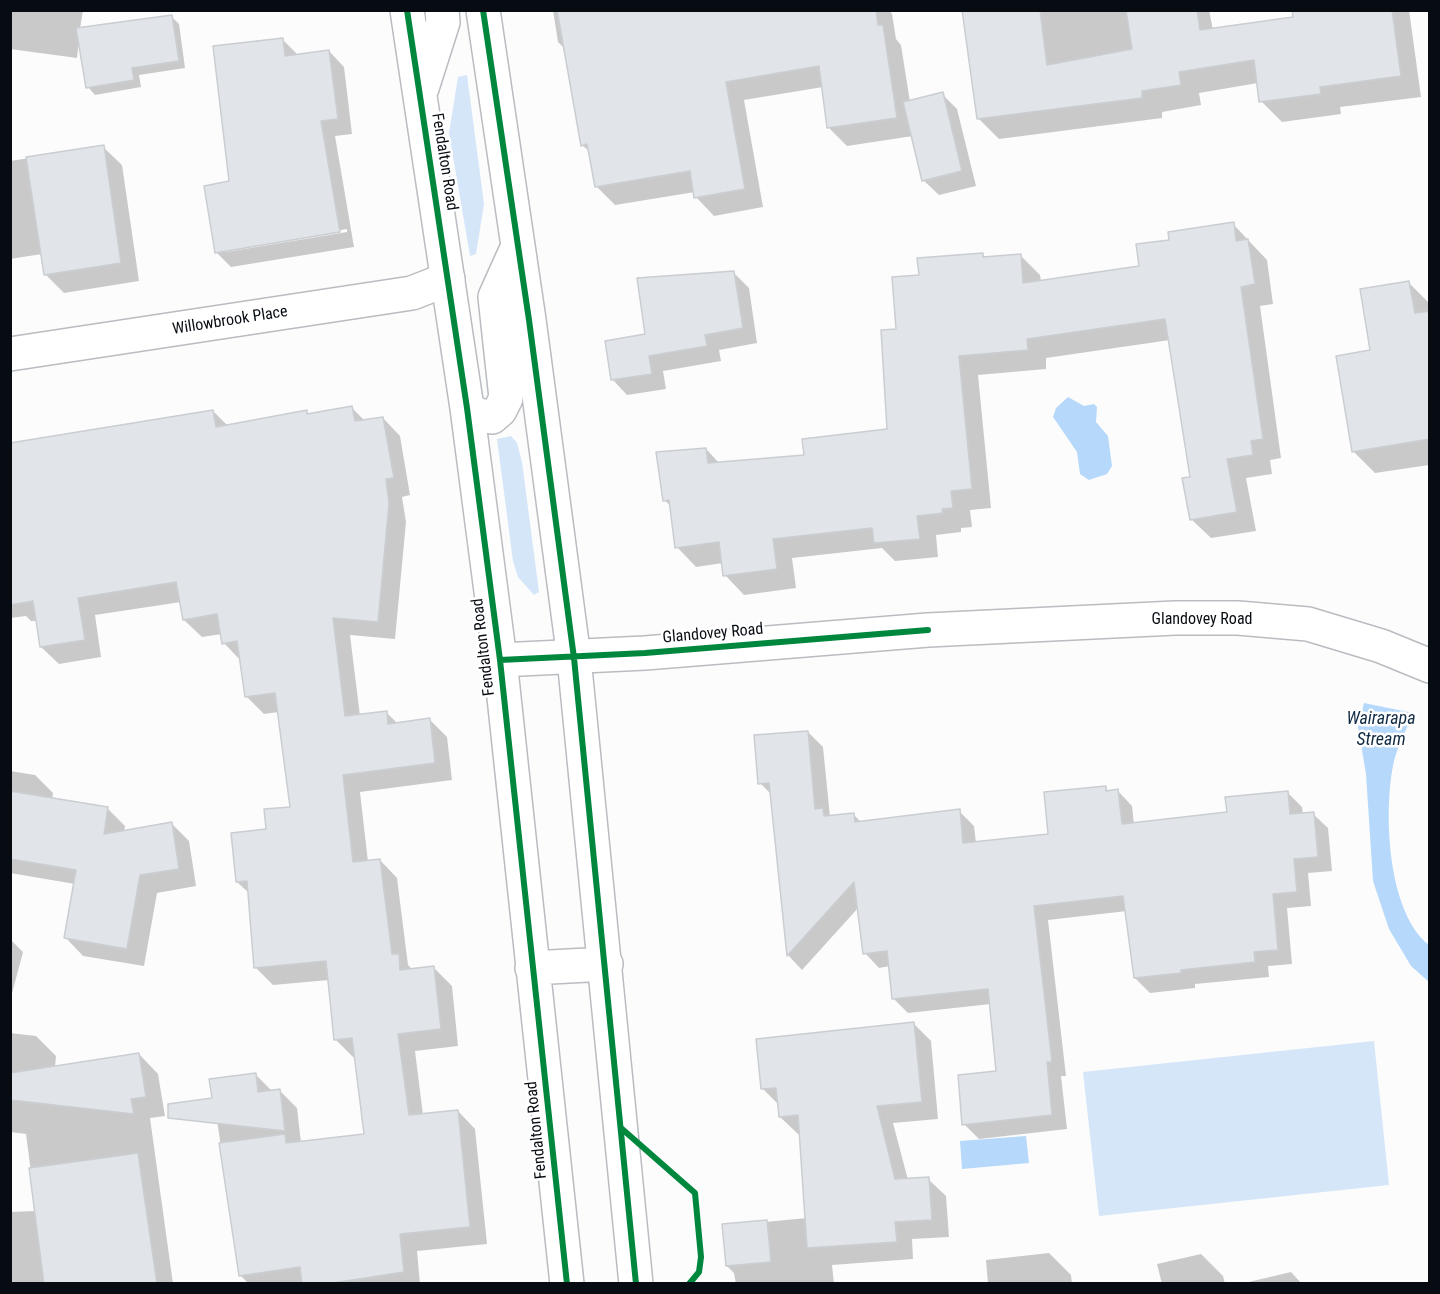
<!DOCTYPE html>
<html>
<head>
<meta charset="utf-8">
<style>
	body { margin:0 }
	#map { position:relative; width:1440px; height:1294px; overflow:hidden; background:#fcfcfc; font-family:"Roboto Condensed",sans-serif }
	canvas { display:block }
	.frame { position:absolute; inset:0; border:12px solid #070c12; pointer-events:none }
</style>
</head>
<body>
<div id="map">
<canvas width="1440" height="1294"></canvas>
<div class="frame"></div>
</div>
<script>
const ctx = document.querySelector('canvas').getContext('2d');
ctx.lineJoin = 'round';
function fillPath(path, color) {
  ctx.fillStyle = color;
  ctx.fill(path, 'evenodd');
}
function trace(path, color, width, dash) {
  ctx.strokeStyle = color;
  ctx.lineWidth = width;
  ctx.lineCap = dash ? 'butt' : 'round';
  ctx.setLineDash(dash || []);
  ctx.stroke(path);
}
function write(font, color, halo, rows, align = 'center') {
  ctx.font = font + ' "Roboto Condensed",sans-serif';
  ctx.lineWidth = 5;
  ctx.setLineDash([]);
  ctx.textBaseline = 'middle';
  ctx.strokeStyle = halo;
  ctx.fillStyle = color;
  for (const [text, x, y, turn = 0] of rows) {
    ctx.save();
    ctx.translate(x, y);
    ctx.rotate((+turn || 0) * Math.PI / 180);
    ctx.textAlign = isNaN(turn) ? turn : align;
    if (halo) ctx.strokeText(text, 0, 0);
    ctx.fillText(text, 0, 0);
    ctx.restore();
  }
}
const green = new Path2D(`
	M467,75L484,204L476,254L470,256L449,133L458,77Z
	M511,436L517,443L522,462L539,592L534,595L518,577L513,561L497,439Z
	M1374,1041L1389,1185L1099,1216L1083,1072Z`);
const water = new Path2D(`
	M1068,397L1084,406L1094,404L1097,407L1096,422L1108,436L1112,466L1107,474L1089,480L1080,474L1077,452L1053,417L1056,408Z
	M1364,703L1413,713C1407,729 1398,745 1394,761C1383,810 1387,912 1429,945V982L1411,966L1389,929L1373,881L1366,774L1358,727Z
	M1026,1136L1029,1163L962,1169L960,1141Z`);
const shadow = new Path2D(`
	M10,10H83L80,29L172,17L179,24L185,68L139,75L141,87L95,95L88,87L79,41L77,58L10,49Z
	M553,10H889L892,14L896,39L901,45L910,102L942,94L957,109L976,186L939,195L923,180L913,136L847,146L829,128L823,87L744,100L763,207L714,216L696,197L695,192L615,205L597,187L591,153L582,145L565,49L558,42Z
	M977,10H1209L1213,30L1295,18L1294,10H1409L1421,97L1340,107L1341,114L1282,122L1261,101L1258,83L1199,93L1201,105L1162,112V118L999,139L978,118Z
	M282,39L298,55L329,51L344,67L352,134L335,136L354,247L231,267L216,252L231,183ZM347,229V232L226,252V249Z
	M103,147L122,165L139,281L64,293L45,274L42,254L10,259V161Z
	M1233,224L1267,260L1273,304L1260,306L1281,458L1270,460L1272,474L1246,478L1256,531L1211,538L1191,519V479L1170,340L1046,358V369L978,375L991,508L970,510L972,527L961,528V532L936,535L938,557L895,561L882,548L792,558L796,588L744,595L725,575L723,563L696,567L677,547L672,507L664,500L706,449L720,464L805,456L889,430L897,330L921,276L982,254L986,258L1021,256L1040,275L1041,282L1141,267L1170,241Z
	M734,273L749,288L757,343L719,350L721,361L663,371L666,389L627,395L612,379L647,336Z
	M1409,283L1430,304V467L1429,465L1375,473L1353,451L1371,352Z
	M352,408L365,421L383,418L400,436L410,495L402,497L406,522L395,639L350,635L360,716L386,712L398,724L430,720L447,737L452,780L360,792L368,862L380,860L397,878L408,965L413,970L434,968L452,986L458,1046L415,1051L423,1115L458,1111L475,1129L487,1244L417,1251L420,1284H249L240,1275L211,1080L255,1074L272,1091L279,1090L297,1108L301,1143L366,1135L356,1057H353L335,1039L329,980L273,985L255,967L250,894L237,882L268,831L292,808L279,712L264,714L246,696L241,661L224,643L222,634L202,637L184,620L181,602L95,615L101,657L59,664L41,647L37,621H31L26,616L10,618V483L213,411L228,426L306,412L309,415Z
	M808,732L823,747L830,817L853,814L862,823L959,811L974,826L976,843L1050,835L1105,787L1109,792L1118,791L1132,806L1134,824L1228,813L1287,792L1302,807L1303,815L1313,814L1328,828L1332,871L1308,873L1311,906L1287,908L1292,964L1268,966L1269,977L1195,984V988L1150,993L1135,978L1127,911L1048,920L1066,1076H1061L1067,1129L979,1139L964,1124L998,1072L991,1004L908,1013L893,998L890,966L879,968L865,953L859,907L802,970L788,955L772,795L760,783Z
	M10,771L35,775L53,793L52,800L107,808L125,826L124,832L171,823L189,841L196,886L157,893L144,966L83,956L66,938L75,884L10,873Z
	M10,939L23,952L10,1001Z
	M914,1024L931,1041L938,1119L893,1123L908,1180L928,1179L946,1196L949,1237L912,1239L913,1259L832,1265L834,1284H736L734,1273L727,1266L724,1226L807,1218L801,1134H798L780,1117L779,1105L763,1089Z
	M10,1033L36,1036L56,1056L55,1067L139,1054L158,1074L165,1116L150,1118L173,1284H10V1212L36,1211L26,1134L10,1132Z
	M1049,1253L1071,1275L1072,1284H988L986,1260Z
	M1201,1254L1223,1276L1225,1284H1162L1157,1264Z
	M1291,1272L1302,1284H1240Z`);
const building = new Path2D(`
	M557,10H876L878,25H883L897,118L827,128L819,66L726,82L745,189L694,198L690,171L595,187L587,144L581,146Z
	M962,10H1040L1047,65L1132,49L1126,10H1197L1200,30L1293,17L1292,10H1392L1401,76L1320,87L1321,94L1259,102L1254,60L1179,72L1181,85L1142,91V98L977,119Z
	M172,15L179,61L132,68L134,80L86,88L76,28Z
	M283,38L285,56L329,50L338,119L321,121L340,232L215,253L204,186L229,181L213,46Z
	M943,92L962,171L922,181L903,102Z
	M104,145L121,263L44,275L26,157Z
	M1234,222L1236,241L1248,239L1255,284L1241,287L1263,439L1251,441L1253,455L1227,459L1237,512L1190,520L1182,478L1190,477L1165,319L1027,339L1028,350L959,356L972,489L951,491L953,508L942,509L943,513L917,516L920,539L874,543L872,528L773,539L777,569L723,576L719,542L675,548L669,500L663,501L656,452L706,448L708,463L804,455L802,439L887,429L881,330L896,329L892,277L919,275L917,258L983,253V257L1021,254L1023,283L1139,266L1136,244L1169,240L1168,232Z
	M734,271L743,328L705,335L707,346L649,356L652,374L611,380L605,341L645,334L637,278Z
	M1409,281L1415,313L1430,311V439L1352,452L1336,356L1370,350L1360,289Z
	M352,406L355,421L383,417L394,478L386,479L389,504L378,622L333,618L345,716L387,711L388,724L430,718L435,763L343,775L353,862L380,859L392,954H399L400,970L434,966L441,1029L398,1034L409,1115L458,1110L470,1227L400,1234L404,1272L326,1284H302L300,1267L239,1276L219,1143L285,1134L286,1143L364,1134L352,1038L334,1040L326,961L254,968L247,881L236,882L231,833L266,829L264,809L290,807L275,693L245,697L237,641L222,644L217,614L183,620L176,582L78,598L85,640L40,647L33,601L10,605V443L213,410L216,427L307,410V414Z
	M808,731L815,809L823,808L824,816L854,813L855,822L960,809L963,843L1048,834L1044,792L1106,786V791L1118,789L1122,824L1227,812L1225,797L1288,791L1290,814L1314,812L1318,857L1294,859L1297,892L1273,894L1278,950L1254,952L1255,962L1181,970V973L1134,978L1123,896L1034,906L1052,1062H1047L1052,1115L962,1125L958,1075L996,1071L988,989L892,999L887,951L863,954L854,882L787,956L769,783L758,784L754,735Z
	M10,791L108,807L104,834L172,822L179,869L140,875L127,949L64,938L76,870L10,859Z
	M914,1022L922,1102L877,1106L895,1179L929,1177L932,1220L895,1222L897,1242L807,1248L798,1115L779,1117L776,1088L761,1089L756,1039Z
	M139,1053L146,1097L131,1099L134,1114L10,1100V1073Z
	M256,1073L258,1092L280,1089L285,1131L168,1118V1104L212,1098L209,1079Z
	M138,1153L157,1284H44L29,1168Z
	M767,1220L771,1262L726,1266L722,1224Z`);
const street = new Path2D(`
	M10,354L412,293L448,279`);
const secondary = new Path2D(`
	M500,660L645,653L928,630L1175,618H1238L1308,624L1381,646L1430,666`);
const primary = new Path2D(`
	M407,10L467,408L500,660L567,1284
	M483,10L529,320L574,658L636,1284
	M422,88L443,22L442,10
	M467,408L478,415L492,417L500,410L506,398L495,297L518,246
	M532,968L606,964`);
const cycleway = new Path2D(`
	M407,10L467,408L500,660L567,1284
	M483,10L529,320L574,658L636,1284
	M500,660L645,653L928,630
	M621,1128L695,1193L701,1257L699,1272L689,1284`);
const streetNames = [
	["Fendalton Road",444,162,81],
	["Willowbrook Place",230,321,-9],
	["Glandovey Road",1202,620],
	["Glandovey Road",713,634,-5],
	["Fendalton Road",484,647,-97],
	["Fendalton Road",537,1130,-96]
];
const waterNames = [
	["Wairarapa",1381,719],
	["Stream",1381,740]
];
fillPath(green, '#d4e6f8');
fillPath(water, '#b5d8fb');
fillPath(shadow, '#0003');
fillPath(building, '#e1e5e9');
trace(building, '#cacdd1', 1.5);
trace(street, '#b9bcc0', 36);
trace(secondary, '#b9bcc0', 36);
trace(primary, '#b9bcc0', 36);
trace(street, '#fff', 33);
trace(secondary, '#fff', 33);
trace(primary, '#fff', 33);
trace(cycleway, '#00873e', 6);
write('16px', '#070c12', '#fff', streetNames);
write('italic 18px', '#112b44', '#fff', waterNames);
</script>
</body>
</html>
